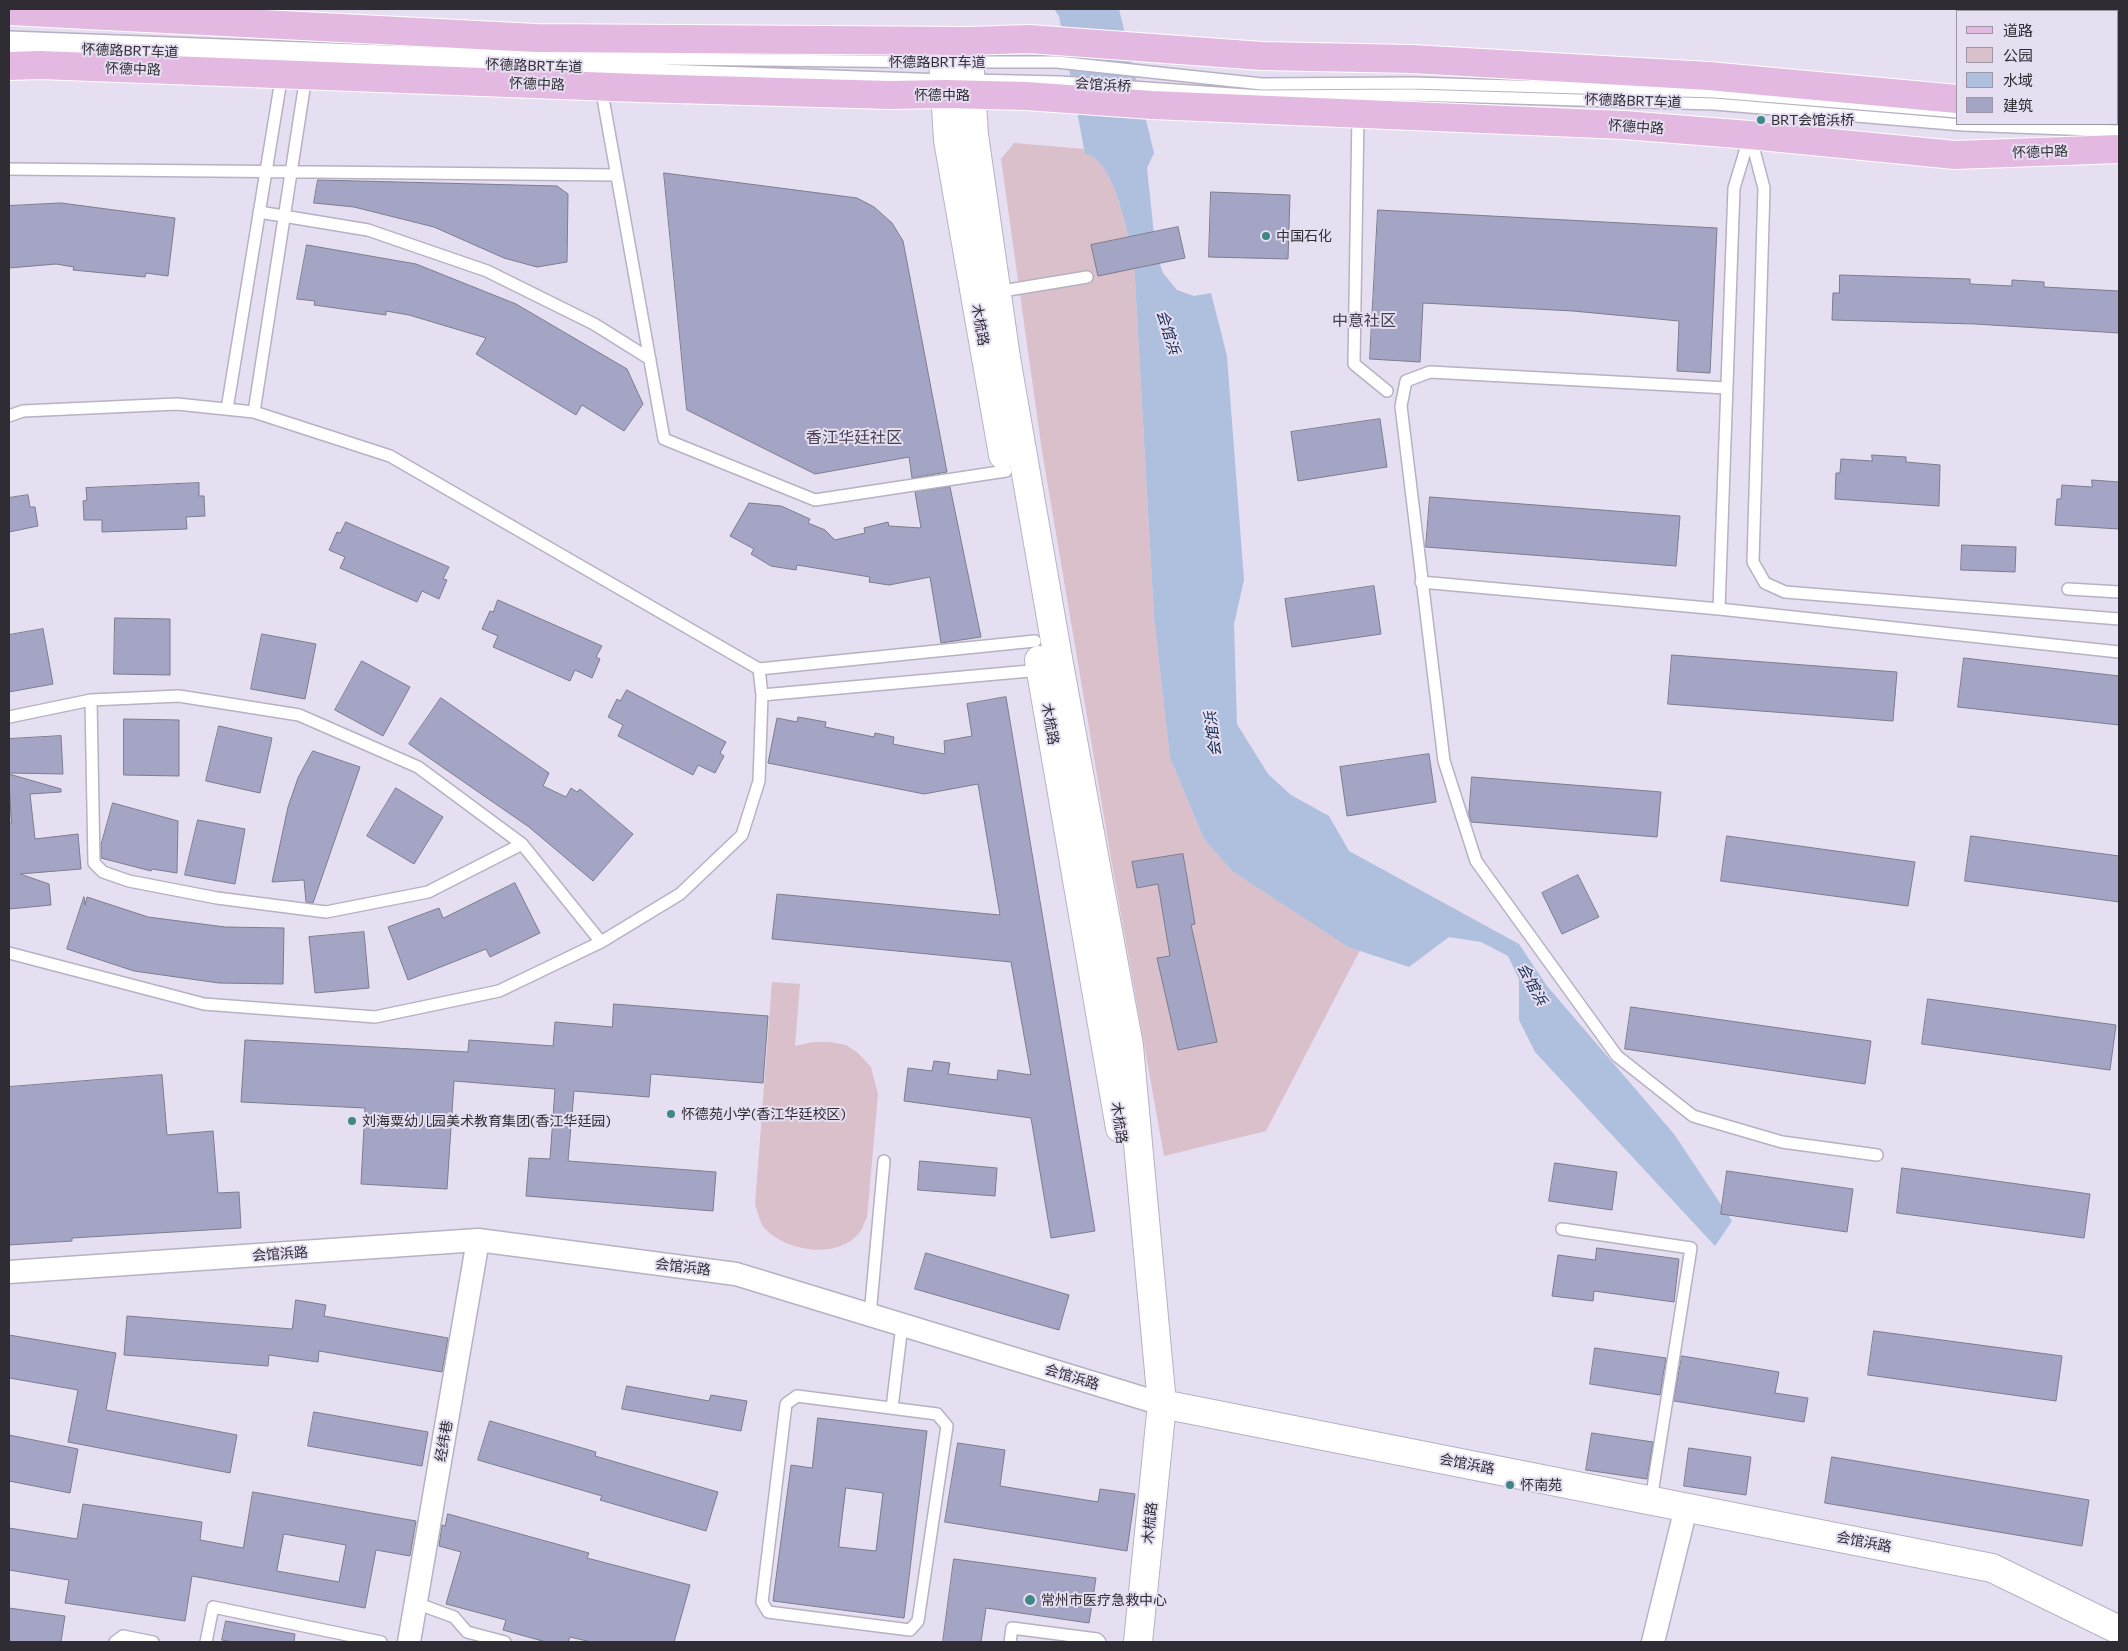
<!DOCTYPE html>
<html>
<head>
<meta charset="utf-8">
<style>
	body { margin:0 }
	#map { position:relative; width:2128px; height:1651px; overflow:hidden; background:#e6def1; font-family:Commissioner,"Noto Sans SC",sans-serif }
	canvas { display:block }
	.frame { position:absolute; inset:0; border:10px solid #2f2c33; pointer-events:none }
	.legend { position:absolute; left:1956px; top:10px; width:162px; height:115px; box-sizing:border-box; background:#e6def1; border:1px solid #9d97a5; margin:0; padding:6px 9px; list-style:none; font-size:15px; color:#2f2c33 }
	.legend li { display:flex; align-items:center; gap:10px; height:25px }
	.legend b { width:25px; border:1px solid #9d97a5 }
</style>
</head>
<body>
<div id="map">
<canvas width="2128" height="1651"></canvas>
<div class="frame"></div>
<ul class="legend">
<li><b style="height:6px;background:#e3b9e1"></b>道路</li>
<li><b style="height:14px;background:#d9c0ca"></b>公园</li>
<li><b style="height:14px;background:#aec0dd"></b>水域</li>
<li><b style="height:14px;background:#a4a5c5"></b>建筑</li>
</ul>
</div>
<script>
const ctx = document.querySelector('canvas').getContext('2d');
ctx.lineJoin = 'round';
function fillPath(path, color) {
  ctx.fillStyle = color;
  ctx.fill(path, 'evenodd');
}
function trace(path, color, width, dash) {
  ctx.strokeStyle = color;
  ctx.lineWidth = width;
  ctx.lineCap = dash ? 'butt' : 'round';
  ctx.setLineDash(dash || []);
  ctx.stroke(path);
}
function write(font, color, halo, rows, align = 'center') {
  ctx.font = font + ' Commissioner,"Noto Sans SC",sans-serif';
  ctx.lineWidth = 4;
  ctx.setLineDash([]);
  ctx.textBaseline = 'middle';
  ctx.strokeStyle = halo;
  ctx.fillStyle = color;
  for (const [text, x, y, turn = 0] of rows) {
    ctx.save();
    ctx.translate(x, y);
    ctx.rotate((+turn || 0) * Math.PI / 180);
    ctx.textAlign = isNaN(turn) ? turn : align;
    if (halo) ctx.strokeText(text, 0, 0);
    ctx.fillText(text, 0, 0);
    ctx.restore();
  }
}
const green = new Path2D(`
	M1014,143L1084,149L1085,154C1115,159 1128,236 1134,262L1154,618L1170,758L1204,839L1232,871L1348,947L1360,950L1266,1131L1164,1156L1111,858L1042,451L1001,159Z
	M772,982L800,984L795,1046L813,1042H829L846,1045L858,1053L871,1067L878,1094L867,1218C864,1222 863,1228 860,1232C838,1260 788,1252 765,1229C760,1224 758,1212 755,1205Z`);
const water = new Path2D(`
	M1054,9H1119L1154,153L1147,168L1156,253L1163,273L1177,290L1194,296L1211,293L1227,356L1244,580L1234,624L1237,724L1268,774L1291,795L1329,816L1349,851L1519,944L1547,986L1674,1134L1732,1221L1715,1246L1535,1052L1519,1020V979L1508,956L1481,942L1449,937L1409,967L1348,947L1232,871L1204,839L1170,758L1154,618L1134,262C1128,236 1115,159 1085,154L1059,16Z`);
const building = new Path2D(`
	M664,173L857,198L874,207L892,223L903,241L947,472L912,478L909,457L815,474L687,410Z
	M318,180L557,186L568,194L567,262L537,267L504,258L434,227L354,207L314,203Z
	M1211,192L1290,195L1288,259L1209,257Z
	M61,203L175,218L168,276L146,273L145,277L73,270L74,267L56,264L9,268V206Z
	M1378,210L1717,228L1710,373L1677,371L1679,321L1573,311L1423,303L1420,362L1370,359Z
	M1178,227L1185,258L1098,276L1091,245Z
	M307,245L416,264L516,304L627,369L643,404L624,431L582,405L576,415L476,354L486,338L409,315L386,311V315L314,305L315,301L297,299Z
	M1840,275L1970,279V284L2012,286V280L2044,282V287L2119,291V333L1975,324L1832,320L1833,293H1839Z
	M1380,419L1387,467L1298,481L1291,432Z
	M1872,455L1906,457V462L1940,465L1939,506L1835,499L1836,473H1840L1841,459L1872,461Z
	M2092,480L2119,482V529L2055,525L2057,499H2061L2062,485L2092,487Z
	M199,483V496H204L205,516L186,517L187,529L102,532V520H84L83,501L87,500L86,488Z
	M950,487L981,637L941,643L930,577L889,585L869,582L870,577L797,565L796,570L771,566L751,554L754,549L730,536L749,503L781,506L810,519L808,523L825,530L835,540L865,533L864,528L888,522L889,526L921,528L915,492Z
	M28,495L30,507H35L38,526L9,532V498Z
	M1430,497L1680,516L1676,566L1426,547Z
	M346,522L449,567L443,579L447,580L439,599L422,591L417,602L340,568L345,557L329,550L337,532L340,533Z
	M1962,545L2016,547L2015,572L1961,570Z
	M1374,586L1381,634L1292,647L1285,599Z
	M498,600L602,646L596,657L600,659L592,678L575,670L570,681L493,647L498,636L482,629L490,611L493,612Z
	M115,618L170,619V675L114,674Z
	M43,629L53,684L9,692V635Z
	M262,634L316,644L305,699L251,689Z
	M1672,655L1897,672L1893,721L1668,704Z
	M1964,658L2119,676V725L1958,707Z
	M362,661L410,687L383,736L335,710Z
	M627,690L726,742L720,753L724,756L715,773L698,765L693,775L618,736L623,725L608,717L617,699L620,701Z
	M1006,697L1095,1231L1051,1238L1031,1118L904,1101L908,1068L932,1071L934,1061L950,1063L948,1074L997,1080L998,1070L1031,1075L1011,962L772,939L777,894L1000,915L978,784L924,794L768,763L777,718L797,722L798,717L826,722L825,727L874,737L875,733L894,737L893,744L945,754L944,741L972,736L967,704Z
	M441,698L549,773L543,786L566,797L571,788L577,792L580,789L633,834L593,881L529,827L409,744Z
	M124,719L179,720V776L124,775Z
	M219,726L272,738L260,793L206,781Z
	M61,736L63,774L9,773V739Z
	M313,751L360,767L313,903L306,902L304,880L272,882L288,807L298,778Z
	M1429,754L1436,802L1347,816L1340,767Z
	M9,774L61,789V792L30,794L35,839L78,834L81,869L20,874L49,884L51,905L9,909V823H11Z
	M1472,777L1661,792L1657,837L1471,822L1469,814Z
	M396,788L443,817L414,864L367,836Z
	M113,803L178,821L177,873L152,869L151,871L101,858V845Z
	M198,820L245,829L235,884L185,875Z
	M1727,836L1915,862L1908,906L1721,881Z
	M1971,836L2119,856V902L1965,881Z
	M1183,854L1195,924L1191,925L1217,1042L1178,1050L1157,958L1170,956L1158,884L1137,888L1132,862Z
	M1578,875L1599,917L1562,934L1542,893Z
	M515,883L540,933L490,957L486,949L408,980L388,927L439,908L443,918Z
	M84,897L85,905L87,897L148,917L225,927L284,928L283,984L219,983L134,971L67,949Z
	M364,932L369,988L315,993L309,937Z
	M1928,999L2116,1025L2110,1070L1922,1044Z
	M614,1004L768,1016L763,1083L651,1074L649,1097L574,1091L568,1161L716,1172L713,1211L526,1196L529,1158L550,1159L555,1089L454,1081L447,1189L361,1184L365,1108L241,1102L245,1040L468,1052L469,1040L553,1046L555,1022L612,1027Z
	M1631,1007L1871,1041L1865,1084L1625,1049Z
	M162,1075L167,1135L213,1131L218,1193L239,1192L241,1228L72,1238V1241L9,1245V1087Z
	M920,1161L997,1168L995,1196L918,1190Z
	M1555,1163L1617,1172L1612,1210L1549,1201Z
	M1902,1168L2090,1194L2084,1238L1897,1213Z
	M1727,1171L1853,1189L1847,1232L1721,1214Z
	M1597,1248L1679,1259L1674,1302L1594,1291L1593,1301L1552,1296L1558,1255L1595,1260Z
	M926,1253L1069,1295L1059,1330L915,1289Z
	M296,1300L326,1305L324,1316L448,1338L442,1372L319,1351L318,1362L269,1355L268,1366L124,1355L127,1316L292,1329Z
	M1874,1331L2062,1356L2056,1401L1868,1375Z
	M9,1335L116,1353L106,1410L237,1435L230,1473L68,1442L78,1390L9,1378Z
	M1595,1348L1666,1358L1660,1395L1590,1384Z
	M1682,1356L1779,1372L1775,1393L1808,1398L1804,1422L1674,1401Z
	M627,1386L709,1401L711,1395L747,1401L741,1431L622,1409Z
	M314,1412L428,1432L422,1466L308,1446Z
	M818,1418L927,1431L904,1618L773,1601L791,1465L812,1468ZM846,1488L883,1493L876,1551L839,1547Z
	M490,1421L596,1452L595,1456L718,1492L706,1531L600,1500L602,1496L478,1460Z
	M1592,1433L1653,1442L1647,1479L1586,1470Z
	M9,1435L78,1449L70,1493L9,1481Z
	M958,1443L1005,1450L1000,1486L1098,1502L1100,1489L1135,1494L1127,1551L945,1522Z
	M1689,1448L1751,1457L1746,1495L1684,1486Z
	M1832,1457L2089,1500L2082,1546L1825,1503Z
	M253,1492L416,1521L410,1556L376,1550L365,1608L192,1576L185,1621L65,1603L69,1580L9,1570V1528L77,1539L83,1504L202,1522L200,1540L243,1548ZM284,1534L346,1545L339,1582L277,1571Z
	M448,1514L589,1553L587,1558L690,1585L674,1642H591L570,1637L568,1642H546L503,1630L506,1620L446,1604L461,1552L439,1546L442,1525L445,1526Z
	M954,1559L1096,1578L1089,1623L986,1608L981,1642H943Z
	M9,1608L65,1616L61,1642H9Z
	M226,1621L295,1634L294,1642H233L222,1640Z`);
const lane = new Path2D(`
	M9,37L571,58L945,62
	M9,47L944,80
	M968,62H1057L1262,84L1412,83L1715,92L1957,112
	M970,80L1060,82L1261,96L1412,95L1714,104L1963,125L2119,131
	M601,87L664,439L815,500L1006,471
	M1358,114L1354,364L1387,391
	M1750,135L1764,188L1753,562L1765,583L1785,592L2119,619
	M9,169L616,175
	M259,212L368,230L487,271L594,324L650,359
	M996,292L1087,277
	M1727,388L1430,372L1406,381L1401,406L1444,761L1476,861L1617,1056L1693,1116L1782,1142L1877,1155
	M227,409L282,74
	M254,412L306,76
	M9,416L23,411L177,404L254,412L390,456L759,669L762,695L759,781L742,835L680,894L601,942L499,991L375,1017L204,1004L9,953
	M1421,582L1719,609L2119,652
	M2068,589L2119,592
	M1719,609L1734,188L1750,135
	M759,669L1035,641
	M762,695L1041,670
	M91,700L94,863L103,872L129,881L217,898L326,912L428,892L522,844
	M9,717L91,700L179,696L299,715L418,767L522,844L601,942
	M1562,1229L1691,1248L1651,1500
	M870,1315L884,1161
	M797,1396L937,1414L947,1426L918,1621L910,1630L768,1612L762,1602L786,1404Z
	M892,1408L902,1325
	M416,1603L454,1617L467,1632L505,1642
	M115,1642L123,1636L153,1642
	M206,1642L213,1607L381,1642
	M1010,1642L1012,1628L1097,1639L1100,1642`);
const street = new Path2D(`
	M9,1272L478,1240L736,1274L1162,1404
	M409,1642L478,1240
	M1653,1642L1686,1508`);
const secondary = new Path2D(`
	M942,41L948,140L1003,455
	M968,41L974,135L1006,358L1059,664L1129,1046L1162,1404L1138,1642
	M1039,660L1120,1128
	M1162,1404L1992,1568L2119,1630`);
const primary = new Path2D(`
	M9,11L536,38L968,41L1029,39L1262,56L1412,59L1709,76L1957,99
	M9,66L40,65L638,88L890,95L945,94L1026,96L1152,105L1624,125L1750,135L1955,155L2119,149
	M2117,107H2119`);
const markers = [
	[1761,120,5,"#408885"],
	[1266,236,5,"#408885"],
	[671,1114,5,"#408885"],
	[352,1121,5,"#408885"],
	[1510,1485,5,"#408885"],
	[1030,1600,6,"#408885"]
];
const streetNames = [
	["怀德路BRT车道",130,51,2],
	["怀德路BRT车道",937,62],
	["怀德路BRT车道",534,66,2],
	["怀德中路",133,69,2],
	["怀德中路",537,84,2],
	["会馆浜桥",1103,85,4],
	["怀德中路",942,95],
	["怀德路BRT车道",1633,101,2],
	["怀德中路",1636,127,4],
	["怀德中路",2040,152,-2],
	["木梳路",980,325,80],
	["木梳路",1050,724,80],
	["木梳路",1119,1123,82],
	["会馆浜路",280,1254,-4],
	["会馆浜路",683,1267,7],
	["会馆浜路",1072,1377,17],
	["经纬巷",444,1441,-80],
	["会馆浜路",1467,1464,11],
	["木梳路",1150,1523,-84],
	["会馆浜路",1864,1542,11]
];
const poiNames = [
	["BRT会馆浜桥",1771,120],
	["中国石化",1276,236],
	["怀德苑小学(香江华廷校区)",681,1114],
	["刘海粟幼儿园美术教育集团(香江华廷园)",362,1121],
	["怀南苑",1520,1485],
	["常州市医疗急救中心",1041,1600]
];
const waterNames = [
	["会馆浜",1168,332,73],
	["会馆浜",1213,734,-97],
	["会馆浜",1532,984,62]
];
const quarterNames = [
	["中意社区",1364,321],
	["香江华廷社区",854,438]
];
fillPath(green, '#d9c0ca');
fillPath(water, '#aec0dd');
fillPath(building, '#a4a5c5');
trace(building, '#7b7c8e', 1);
trace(lane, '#b8b0c3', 14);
trace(street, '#b8b0c3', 25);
trace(secondary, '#b8b0c3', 30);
trace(primary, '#fff', 30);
trace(lane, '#fff', 11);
trace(street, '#fff', 22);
trace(secondary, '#fff', 28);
trace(primary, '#e3b9e1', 28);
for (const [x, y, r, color] of markers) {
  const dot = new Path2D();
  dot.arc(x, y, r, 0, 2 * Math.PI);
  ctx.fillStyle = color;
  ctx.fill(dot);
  trace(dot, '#e6def1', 2);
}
write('14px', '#2f2c33', '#e6def1', streetNames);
write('14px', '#2f2c33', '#e6def1', poiNames, 'left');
write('italic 15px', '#142b51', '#e6def1', waterNames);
write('16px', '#453e4d', '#e6def1', quarterNames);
</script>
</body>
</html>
